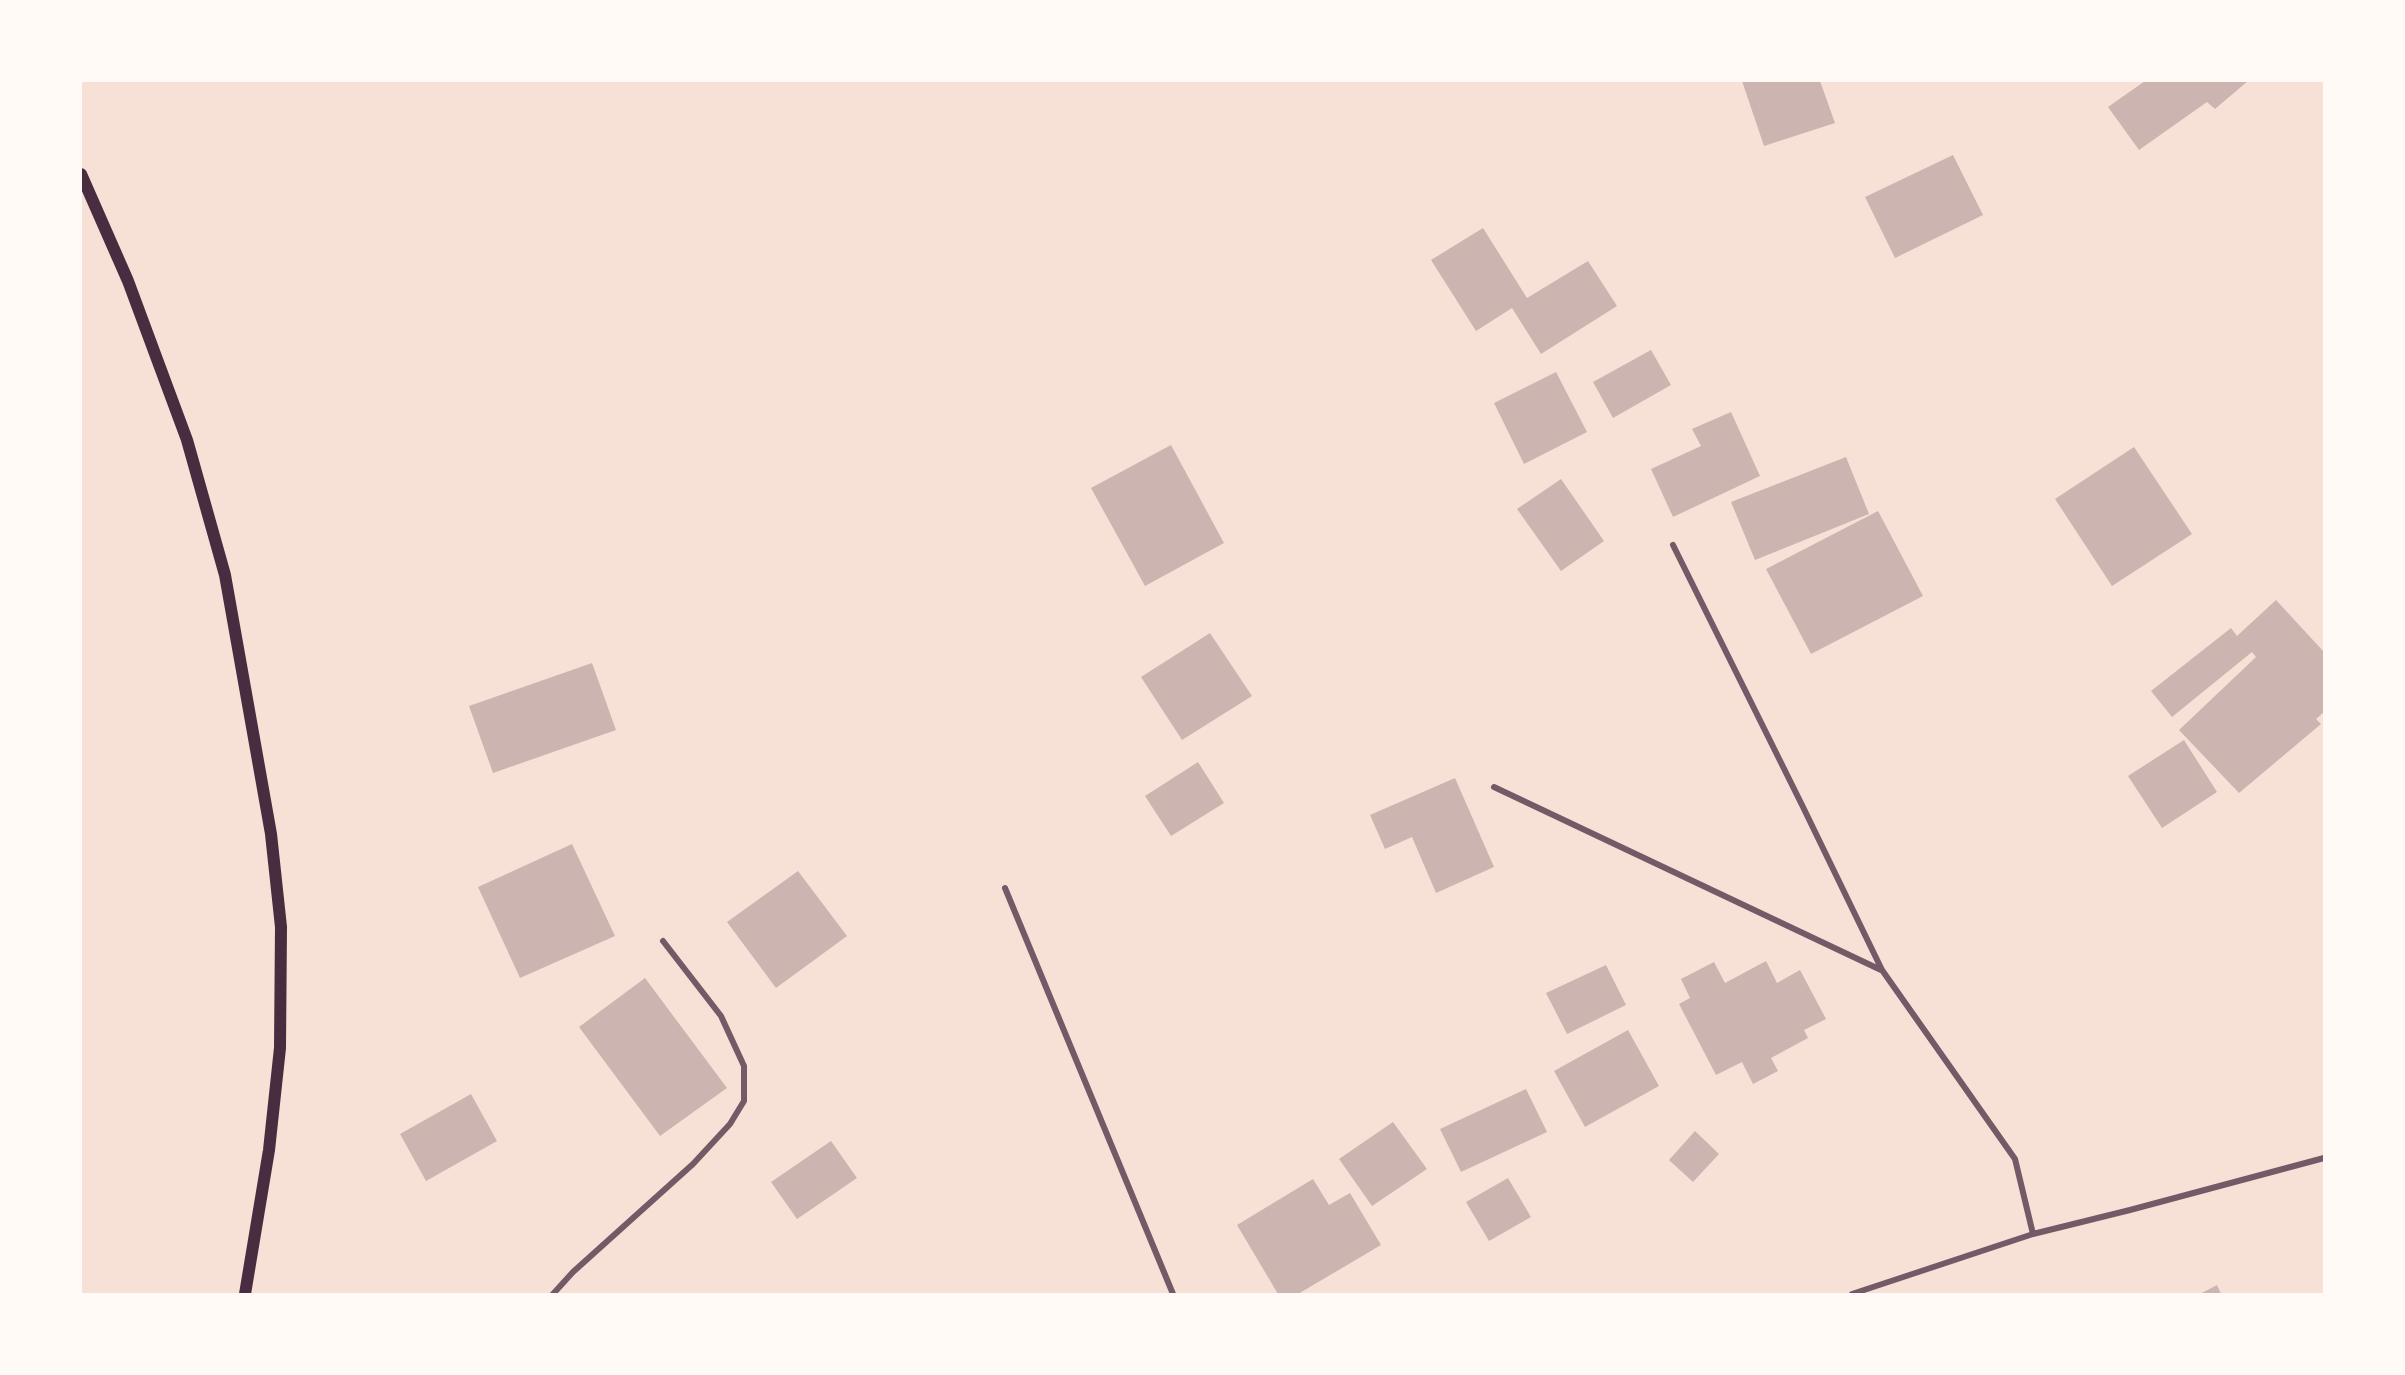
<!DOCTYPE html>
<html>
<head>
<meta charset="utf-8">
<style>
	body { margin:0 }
	#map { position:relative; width:2405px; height:1375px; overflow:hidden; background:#f7e1d7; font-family:Montserrat,sans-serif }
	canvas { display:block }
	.frame { position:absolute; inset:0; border:82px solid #fffaf5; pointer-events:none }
</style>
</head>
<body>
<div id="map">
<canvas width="2405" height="1375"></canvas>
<div class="frame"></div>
</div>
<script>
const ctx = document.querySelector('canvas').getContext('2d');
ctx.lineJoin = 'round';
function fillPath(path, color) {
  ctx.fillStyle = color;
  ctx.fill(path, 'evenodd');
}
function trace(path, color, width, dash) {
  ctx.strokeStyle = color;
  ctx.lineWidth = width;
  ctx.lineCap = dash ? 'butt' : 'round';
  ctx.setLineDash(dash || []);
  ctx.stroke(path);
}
const building = new Path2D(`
	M1742,81H1820L1835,123L1764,146Z
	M2145,81H2248L2215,109L2207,102L2139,150L2108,107Z
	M1953,155L1983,215L1895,258L1865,197Z
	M1483,228L1527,298L1588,261L1617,306L1541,354L1512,308L1476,331L1431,260Z
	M1651,350L1671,385L1613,418L1593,382Z
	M1556,372L1587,432L1524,464L1494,403Z
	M1731,412L1760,476L1673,517L1651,469L1701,446L1692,429Z
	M1171,445L1224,543L1145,586L1091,488Z
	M2134,447L2192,534L2112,586L2055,499Z
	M1846,457L1869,514L1755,560L1731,502Z
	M1561,479L1604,541L1561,571L1517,509Z
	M1878,511L1923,596L1811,654L1766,569Z
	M2276,600L2324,652V712L2316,719L2321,724L2239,793L2179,730L2256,657L2252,652L2172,717L2151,691L2231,628L2237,636Z
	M1210,633L1252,696L1182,740L1141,677Z
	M592,663L616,730L493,773L469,706Z
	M2184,740L2217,792L2162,828L2128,776Z
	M1198,762L1224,803L1171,836L1145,796Z
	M1455,778L1494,867L1436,893L1412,837L1385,849L1370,815Z
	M572,844L615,936L520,978L478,887Z
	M798,871L847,936L776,988L727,922Z
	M1766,961L1777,983L1800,970L1826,1019L1804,1030L1808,1038L1771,1058L1778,1071L1753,1084L1742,1062L1716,1075L1679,1004L1690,998L1681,979L1714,962L1725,983Z
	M1606,965L1626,1005L1567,1034L1546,993Z
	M645,978L727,1088L660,1136L579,1027Z
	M1628,1030L1659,1086L1585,1127L1554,1071Z
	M1526,1089L1547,1132L1461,1172L1440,1129Z
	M471,1094L497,1141L426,1181L400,1134Z
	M1393,1122L1427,1169L1372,1206L1339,1159Z
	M1695,1131L1719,1154L1693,1182L1669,1160Z
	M831,1141L857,1178L797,1219L771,1182Z
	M1508,1178L1531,1217L1489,1241L1466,1202Z
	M1313,1179L1329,1205L1350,1193L1381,1245L1298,1294H1278L1237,1225Z
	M2217,1285L2221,1294H2200Z`);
const minor = new Path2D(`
	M1673,545L1803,807L1882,970L2015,1159L2033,1234
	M1494,787L1881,970
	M1005,888L1173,1294
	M553,1294L573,1272L693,1164L730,1124L744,1101V1066L721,1016L663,941
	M1852,1294L2033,1234L2130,1210L2324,1158`);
const secondary = new Path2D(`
	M81,174L128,281L187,440L225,575L271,834L281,927L280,1048L269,1150L245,1294`);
fillPath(building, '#ccb4b1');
trace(minor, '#755966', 6);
trace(secondary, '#4a2c40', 12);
</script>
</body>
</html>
